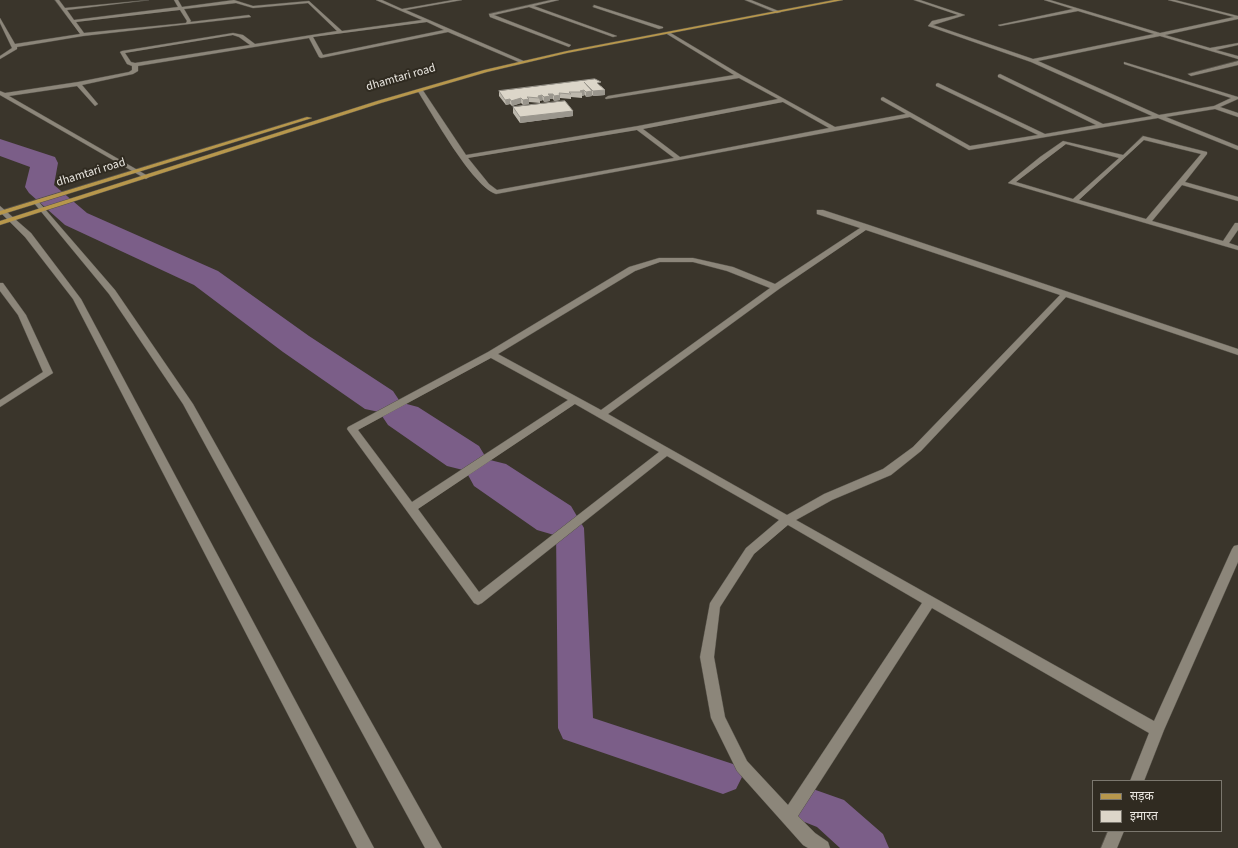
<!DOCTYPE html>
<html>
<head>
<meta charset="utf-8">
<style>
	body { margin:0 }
	#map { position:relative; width:1238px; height:848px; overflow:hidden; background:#3a352b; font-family:"Source Sans 3","Noto Sans Devanagari",sans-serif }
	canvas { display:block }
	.legend { position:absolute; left:1092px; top:780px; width:130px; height:52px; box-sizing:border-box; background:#302b21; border:1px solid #7b776e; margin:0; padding:5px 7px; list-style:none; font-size:12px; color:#ebe8e2 }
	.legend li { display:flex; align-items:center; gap:8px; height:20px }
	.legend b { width:20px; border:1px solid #7b776e }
</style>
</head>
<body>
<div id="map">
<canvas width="1238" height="848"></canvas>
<ul class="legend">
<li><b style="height:5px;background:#b7974c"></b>सड़क</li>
<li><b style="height:11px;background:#dcd6c9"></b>इमारत</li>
</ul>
</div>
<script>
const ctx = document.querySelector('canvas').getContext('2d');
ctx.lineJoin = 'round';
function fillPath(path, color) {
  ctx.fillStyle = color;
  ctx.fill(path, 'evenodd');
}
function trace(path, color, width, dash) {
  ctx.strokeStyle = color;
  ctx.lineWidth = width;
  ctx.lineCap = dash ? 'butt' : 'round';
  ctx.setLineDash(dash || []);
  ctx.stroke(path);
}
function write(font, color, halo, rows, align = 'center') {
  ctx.font = font + ' "Source Sans 3",sans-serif';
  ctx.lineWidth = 4;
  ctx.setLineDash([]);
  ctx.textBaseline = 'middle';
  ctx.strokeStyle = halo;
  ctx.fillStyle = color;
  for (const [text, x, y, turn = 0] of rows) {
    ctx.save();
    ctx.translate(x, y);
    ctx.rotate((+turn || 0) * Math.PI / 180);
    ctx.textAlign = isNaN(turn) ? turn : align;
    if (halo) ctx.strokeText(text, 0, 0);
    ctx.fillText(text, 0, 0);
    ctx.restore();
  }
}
const canal = new Path2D(`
	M570,518L580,521L584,528L593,718L736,765L742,777L736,789L723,794L563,739L558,728L556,528L560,521Z
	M810,788L844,800L883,834L889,848H840L817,827L797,819L791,806L797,793Z`);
const river = new Path2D(`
	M0,139L55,157L58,163L54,185L87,213L218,271L309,336L393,391L399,400L396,405L403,403L418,407L479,446L485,456L481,462L490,460L506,464L571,506L578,518L571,530L554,535L537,530L474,486L468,475L472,468L463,470L447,466L388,425L382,416L386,411L379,412L365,409L283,352L194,285L65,225L29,193L25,187L30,167L0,156Z`);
const minor = new Path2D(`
	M55,0H59L65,8L149,0L67,10L74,20L178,7L174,0H178L182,7L234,0L253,6L309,1L342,31L422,20L376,0H382L402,9L453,0H462L406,10L526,62L521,63L448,32L321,58L319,57L309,38L138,66V71L133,74L82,85L98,104L95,106L77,86L9,96L148,176L149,177L146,179L0,95V91L5,93L78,82L129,72L132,70V66L127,64L120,52L122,51L233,33L243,35L255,44L337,31L308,3L253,8L236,3L184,9L191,21L190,22L249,15L251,17L83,36L17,47V49L0,59V56L12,48L0,23V18L15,44L80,34ZM180,10L187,21L186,23L84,33L76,22ZM427,22L444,30L323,55L313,37ZM233,35L239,37L250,45L135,63L131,62L125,53Z
	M551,0H559L534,6L617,36L613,37L529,7L494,15L571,45L569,47L490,17L489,14Z
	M745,0H751L781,12L777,13Z
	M914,0H920L965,15L933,25L1033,59L1154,34L1078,11L1000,26L998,25L1073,9L1044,0H1050L1160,33L1234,17L1168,0H1175L1238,16V19L1165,35L1210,48L1238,43V45L1216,50L1238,56V59L1160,36L1038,61L1159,115L1214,106L1231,98L1124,64V62L1238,97V99L1220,107L1238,113V117L1215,109L1166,117L1238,146V150L1158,118L969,150L910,117L496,194C472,186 432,113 417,90L422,89L466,155L638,126L778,99L739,78L606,99L605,98L608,96L734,75L667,34L669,32L741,75L835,127L906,114L881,100V98L883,97L970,146L1038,135L936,86V84L938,83L1045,134L1096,125L998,77V75L1000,74L1103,124L1152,116L1031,62L928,26L932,21L958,15ZM783,102L829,128L680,157L643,129ZM637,130L674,158L497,190L489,184L468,158Z
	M594,5L663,27V28L659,29L593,7Z
	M1238,61V65L1191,76L1188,74Z
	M1143,136L1207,152V154L1185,182L1238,197V201L1182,185L1152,221L1223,241L1235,223H1238V230L1229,243L1238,246V250L1008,183L1040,157L1063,141L1123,155ZM1144,140L1201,154L1146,219L1079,200ZM1066,144L1119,158L1073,199L1016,182Z
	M34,201H38L115,290L193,404L442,848H425L183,404L109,294L34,203Z
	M0,206L31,233L81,299L374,848H357L73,299L25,237L0,212Z
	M817,210H823L869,225L1238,349V355L1066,297L921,451L891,475L832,500L796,520L1154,721L1232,549L1234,546L1238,545V562L1164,730L1144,781H1130L1149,733L932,608L798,816L815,833L828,842L830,848H808L803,845L737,771L711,718L700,657L710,603L746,548L779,520L667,456L482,603L478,605L474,603L347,429L348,427L488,352L629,267L659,258H693L733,267L775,284L860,228L817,214ZM866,230L1060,295L913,447L883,469L824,494L787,515L608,414L779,289ZM660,262H693L727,271L770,288L601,410L498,354L635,271ZM491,358L568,400L412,502L358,430ZM575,404L659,452L479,592L418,509ZM788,525L922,603L788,805L747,761L725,717L714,657L720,607L754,554Z
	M0,283H3L26,315L53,373L0,407V400L43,372L18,315L0,291Z
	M1108,831H1124L1117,848H1101Z`);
const major = new Path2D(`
	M834,0H843L567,53L487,72L381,103L0,225V221L377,101L484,70L567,51Z
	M307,117L312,118L0,215V211Z`);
const wall = new Path2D(`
	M601,86L605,90V95L593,96L592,95V96L586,97L585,95L582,96V98L571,97V99L560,98V100L554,101L553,99H550V101L544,102L543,100L540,101V103L529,102V104L523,105L521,103L512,106L510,104L506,105L499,96V91Z
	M513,107L573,111V116L520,123L513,113Z`);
const shadedWall = new Path2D(`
	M584,90L585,95L582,96V92L580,91Z
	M605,90V95L593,96V91Z
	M592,91V96L586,97V92Z
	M548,94H553V99H550V101L544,102V97Z
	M542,95L543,100L540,101L539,98L538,96Z
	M560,95V100L554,101V96Z
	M521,98V103L512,106L511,101Z
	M510,99V104L506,105L505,100Z
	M529,99V104L523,105V100Z
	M573,111V116L520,123V117Z`);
const building = new Path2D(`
	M595,79L601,82L597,83L605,90L593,91L584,82L592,91L586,92L584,90L580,91L582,92H569L571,94L559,93L560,95L554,96L553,94H548L550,96L544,97L542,95L538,96L539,98L527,97L529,99L523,100L521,98L511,101L510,99L505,100L499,91Z
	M565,101L573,111L520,117L513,107Z`);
const farStreetnames = [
	["dhamtari road",401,78,-16],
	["dhamtari road",91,173,-17]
];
fillPath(canal, '#7b5e88');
fillPath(river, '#7b5e88');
trace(minor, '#565249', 1);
trace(major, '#565249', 1);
fillPath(minor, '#8c867a');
fillPath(major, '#b7974c');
fillPath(wall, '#bdb8ad');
fillPath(shadedWall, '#9a968d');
fillPath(building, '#dcd6c9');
trace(building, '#9a968d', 1);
write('12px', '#ebe8e2', '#302b21', farStreetnames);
</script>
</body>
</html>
